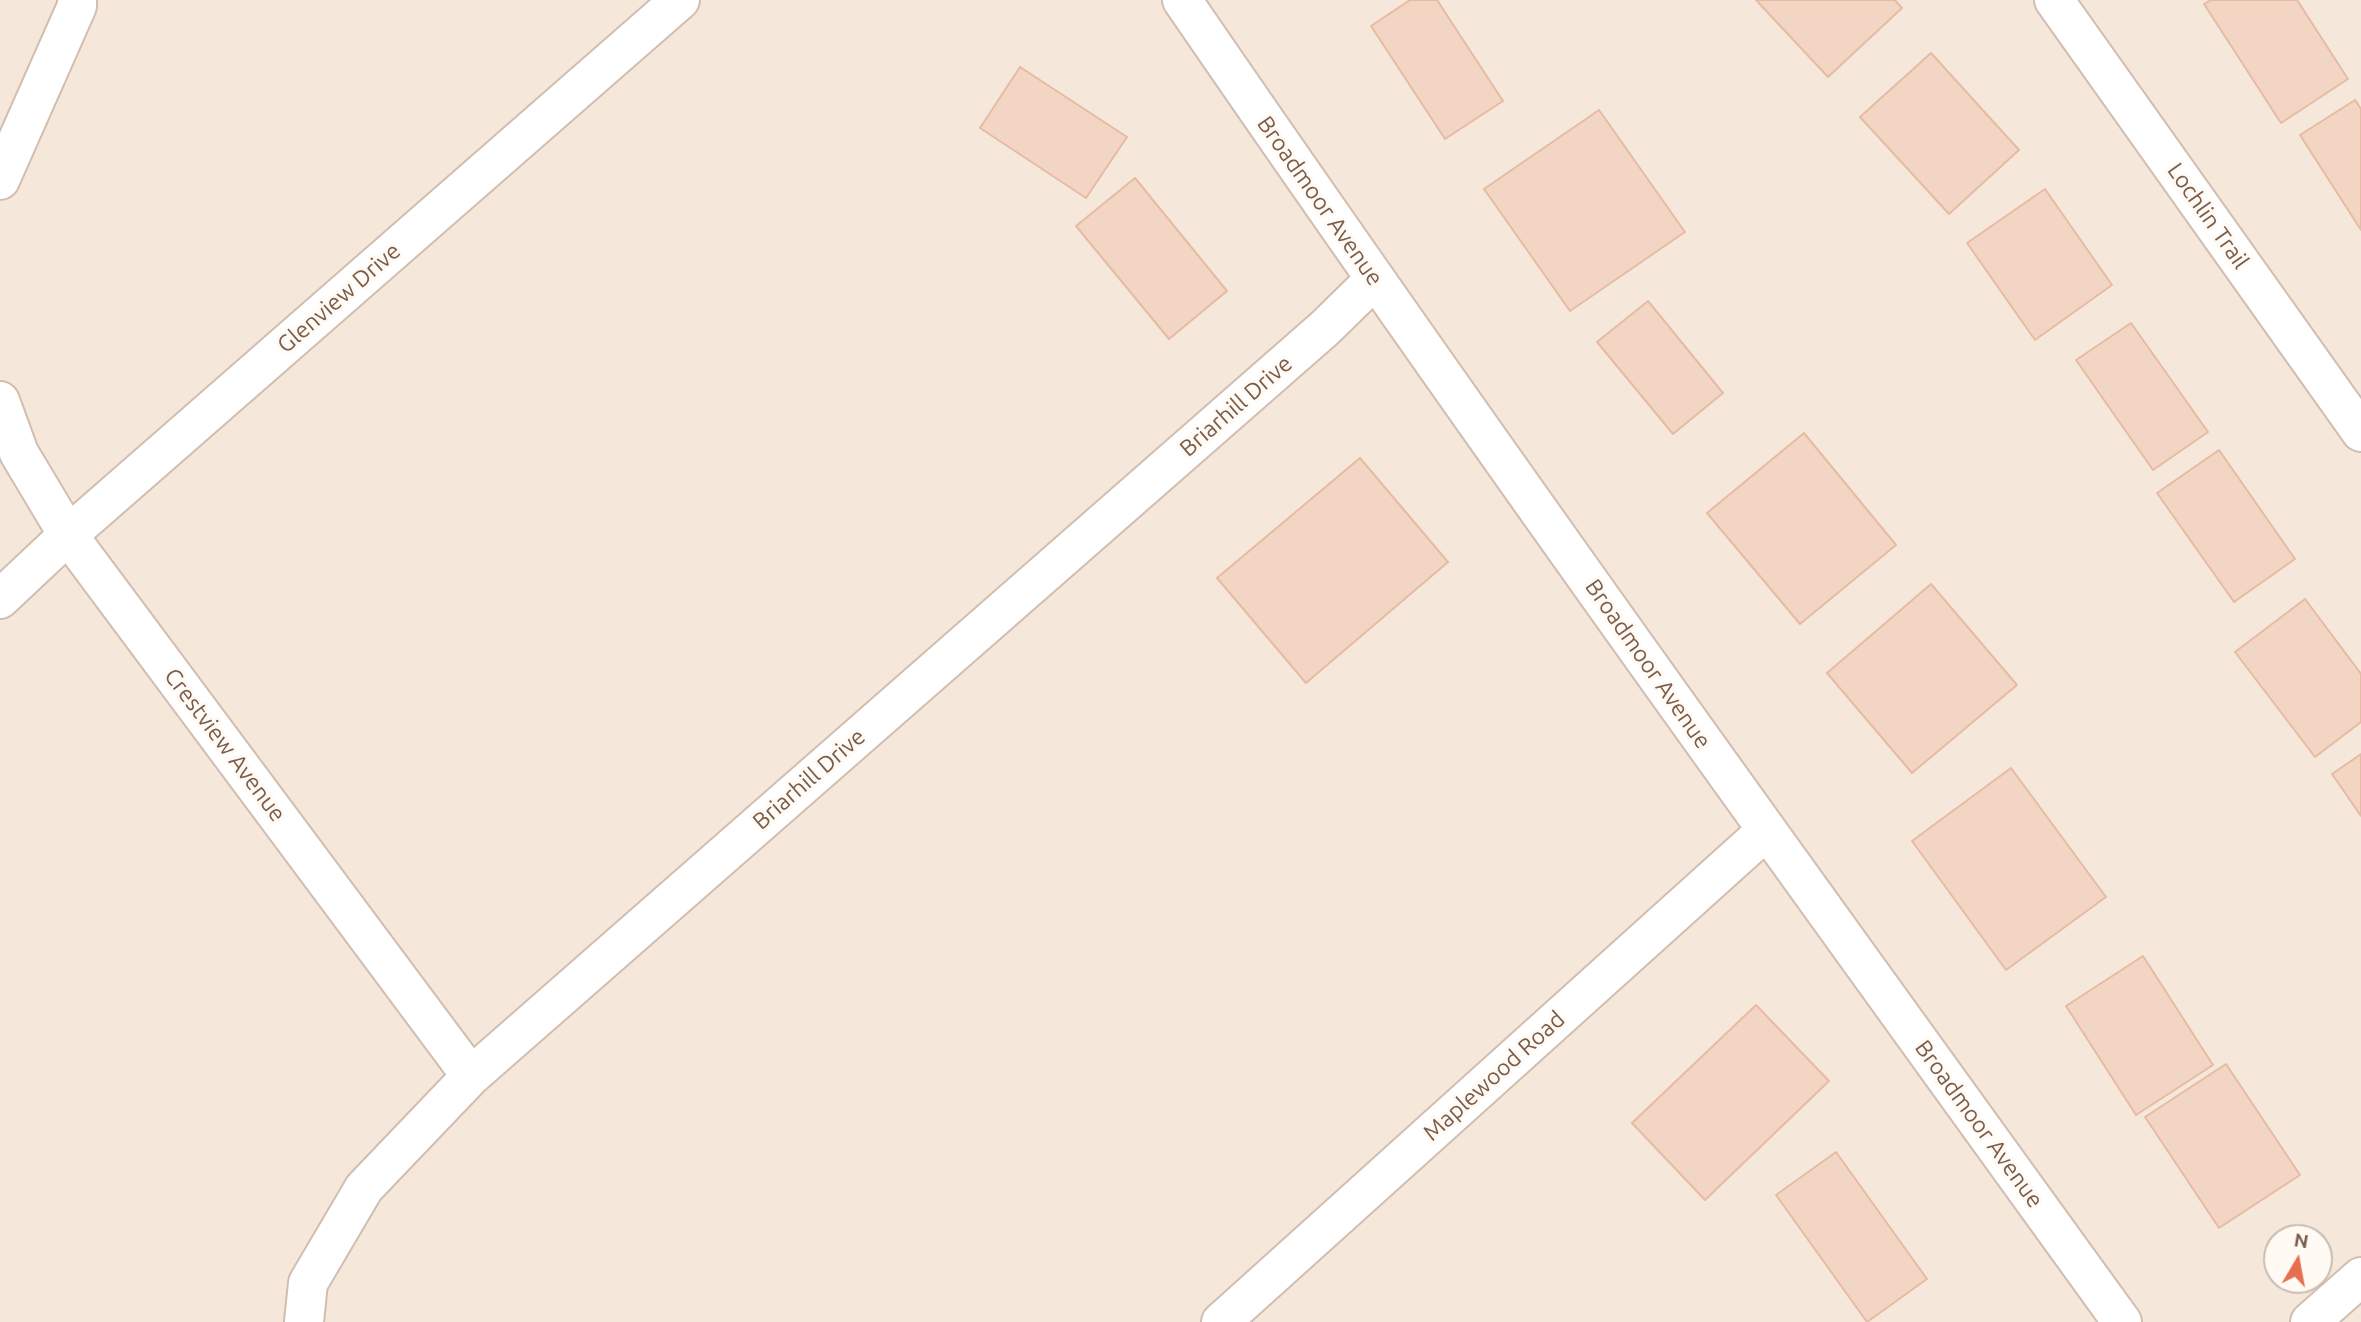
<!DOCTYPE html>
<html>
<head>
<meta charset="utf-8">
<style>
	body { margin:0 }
	#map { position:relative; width:2361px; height:1322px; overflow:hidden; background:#fdf6ec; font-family:Ubuntu,sans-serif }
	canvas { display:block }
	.north { position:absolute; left:2263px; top:1224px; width:70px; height:70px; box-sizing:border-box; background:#fffaf3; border:2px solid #cabbb1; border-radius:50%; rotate:10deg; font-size:19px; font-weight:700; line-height:28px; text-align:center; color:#7a5c4d }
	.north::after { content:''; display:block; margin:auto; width:24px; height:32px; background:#e76f51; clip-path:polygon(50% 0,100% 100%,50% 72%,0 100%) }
</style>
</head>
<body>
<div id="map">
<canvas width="2361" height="1322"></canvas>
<div class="north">N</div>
</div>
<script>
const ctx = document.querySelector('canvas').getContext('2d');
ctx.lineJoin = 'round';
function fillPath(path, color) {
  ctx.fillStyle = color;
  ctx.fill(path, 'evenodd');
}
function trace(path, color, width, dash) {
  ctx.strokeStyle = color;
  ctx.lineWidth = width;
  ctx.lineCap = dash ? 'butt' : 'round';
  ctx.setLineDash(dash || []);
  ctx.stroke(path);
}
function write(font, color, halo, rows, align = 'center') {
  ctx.font = font + ' Ubuntu,sans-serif';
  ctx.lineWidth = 6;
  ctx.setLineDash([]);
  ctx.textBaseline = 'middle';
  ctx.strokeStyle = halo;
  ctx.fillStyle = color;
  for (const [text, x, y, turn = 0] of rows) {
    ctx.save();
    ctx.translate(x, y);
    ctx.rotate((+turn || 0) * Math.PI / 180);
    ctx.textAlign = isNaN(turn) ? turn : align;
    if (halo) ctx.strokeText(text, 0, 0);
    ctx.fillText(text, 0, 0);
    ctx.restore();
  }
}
const residential = new Path2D(`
	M0,0H2361V1322H0ZM2277,1238H2319V1280H2277Z`);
const building = new Path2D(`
	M1410,0H1437L1503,101L1445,139L1371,26Z
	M1756,0H1895L1902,8L1828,77Z
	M2211,0H2297L2348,79L2281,123L2204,4Z
	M1931,53L2019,150L1949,214L1860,117Z
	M1020,67L1127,137L1086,198L980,128Z
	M2355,100L2361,109V230L2300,135Z
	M1599,110L1685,232L1570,311L1484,189Z
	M1135,178L1227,291L1169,339L1076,226Z
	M2045,189L2112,285L2035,340L1967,243Z
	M1648,301L1723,393L1673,434L1597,342Z
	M2131,323L2208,432L2153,470L2076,360Z
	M1804,433L1896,545L1800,624L1707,513Z
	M2219,450L2295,559L2234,602L2157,493Z
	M1360,458L1448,562L1306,683L1217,578Z
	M1931,584L2017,685L1912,773L1827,673Z
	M2305,599L2361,674V722L2315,757L2235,652Z
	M2361,754V816L2332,774Z
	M2011,768L2106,897L2006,970L1912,841Z
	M2143,956L2213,1065L2136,1115L2066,1006Z
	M1756,1005L1829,1081L1705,1200L1632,1123Z
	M2226,1064L2300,1175L2219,1228L2145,1117Z
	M1836,1152L1927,1279L1867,1322L1776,1195Z`);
const minor = new Path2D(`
	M1182,0C1488,446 1805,884 2122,1322
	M2054,0L2361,432
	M0,180L77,6V0
	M0,401L19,453L68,535L471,1076
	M0,599L68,535L680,0
	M304,1322L308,1283L364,1188L471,1076L1325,328L1374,280
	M1221,1322L1767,830
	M2310,1322L2361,1277`);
const streetNames = [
	["Broadmoor Avenue",1320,201,55],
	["Lochlin Trail",2208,216,55],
	["Glenview Drive",339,298,-41],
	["Briarhill Drive",1236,406,-41],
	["Broadmoor Avenue",1648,664,55],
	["Crestview Avenue",225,745,53],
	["Briarhill Drive",809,779,-41],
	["Maplewood Road",1494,1076,-42],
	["Broadmoor Avenue",1979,1124,54]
];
fillPath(residential, '#f5e8da');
fillPath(building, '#f3d5c3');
trace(building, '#e6bba3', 2);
trace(minor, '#d1beb0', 42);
trace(minor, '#fff', 38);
write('23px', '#7a5c4d', '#fffaf3', streetNames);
</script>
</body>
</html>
